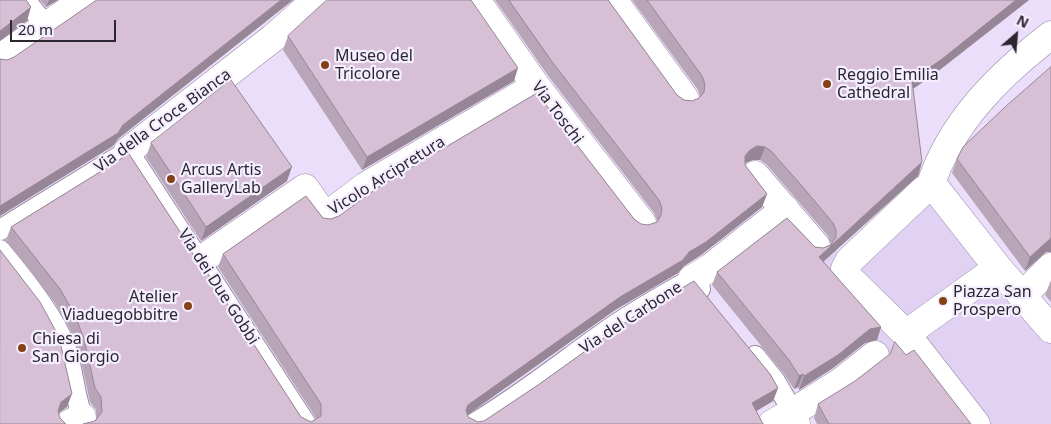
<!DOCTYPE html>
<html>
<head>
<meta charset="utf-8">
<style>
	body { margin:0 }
	#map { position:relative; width:1051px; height:424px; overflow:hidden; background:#ebdefa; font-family:"Noto Sans",sans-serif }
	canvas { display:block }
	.north { position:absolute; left:991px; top:10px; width:50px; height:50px; -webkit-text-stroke:4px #f5eeff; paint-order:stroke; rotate:27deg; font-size:14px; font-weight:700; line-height:20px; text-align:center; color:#2b2630 }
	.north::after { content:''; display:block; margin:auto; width:18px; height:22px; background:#2b2630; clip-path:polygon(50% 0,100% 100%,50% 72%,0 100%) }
	.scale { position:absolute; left:10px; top:20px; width:106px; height:22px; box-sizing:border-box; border:2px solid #2b2630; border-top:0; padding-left:6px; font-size:15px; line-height:18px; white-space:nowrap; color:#2b2630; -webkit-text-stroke:4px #f5eeff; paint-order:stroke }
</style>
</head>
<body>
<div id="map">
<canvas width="1051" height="424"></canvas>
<div class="north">N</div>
<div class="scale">20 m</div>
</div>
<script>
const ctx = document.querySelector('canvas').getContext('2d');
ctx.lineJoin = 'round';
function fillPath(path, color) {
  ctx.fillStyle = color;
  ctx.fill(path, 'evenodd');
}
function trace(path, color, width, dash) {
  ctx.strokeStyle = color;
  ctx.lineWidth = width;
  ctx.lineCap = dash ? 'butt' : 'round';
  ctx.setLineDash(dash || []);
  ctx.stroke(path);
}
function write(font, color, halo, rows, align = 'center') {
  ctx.font = font + ' "Noto Sans",sans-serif';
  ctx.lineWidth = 4.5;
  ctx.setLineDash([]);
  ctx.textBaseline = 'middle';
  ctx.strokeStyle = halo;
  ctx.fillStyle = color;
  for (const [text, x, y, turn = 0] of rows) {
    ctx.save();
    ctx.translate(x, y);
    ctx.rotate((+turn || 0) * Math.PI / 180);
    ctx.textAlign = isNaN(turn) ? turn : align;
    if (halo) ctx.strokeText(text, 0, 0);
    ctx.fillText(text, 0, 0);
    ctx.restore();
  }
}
const built = new Path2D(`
	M937,164L1029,289L1051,314V424H962L895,365L874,342L876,337L812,253L827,244L833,246L841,255Z`);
const service = new Path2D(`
	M25,0L47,27
	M0,230L128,151L306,424
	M0,250C21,275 54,316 65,346C74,371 74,399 85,424
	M755,356L775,381L793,412
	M473,424C522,395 566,359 612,327C638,309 665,294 692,279L700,289`);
const pedestrian = new Path2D(`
	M476,0L536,86L642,223
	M613,0L685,99
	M0,58L84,0
	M128,151L273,38L316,0
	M755,175L816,246
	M930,187C950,123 999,75 1051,35
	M201,260L305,188L325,217L366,186L536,86
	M692,279L710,268L785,209
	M1022,296L1051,267
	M906,334L998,268
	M793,412L842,381L875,355
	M69,424L82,417
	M976,424L906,334L848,277L845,269L849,261L924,190L930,187L936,189L998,268L1051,329`);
const minor = new Path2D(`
	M772,424L793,412L796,424`);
const wall = new Path2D(`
	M40,0H58L46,7Z
	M495,0H608L677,95L684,100L692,101L699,98L700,96L698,90L632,0H1029L937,72L913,89L922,162L918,176L823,262L881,327L877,340L865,343L833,368L799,390L798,387L794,389L784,374L712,285L717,272L787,218L815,247L823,248L831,244L828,236L766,164L760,160H753L745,163V165L767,194L762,207L701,255L684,266L678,273L615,310L467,415L468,417L478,422L484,421L538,385L633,317L694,281L770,374L778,388L773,401L756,411L763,424H83L95,421L96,419V410L90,402L79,352L70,329L55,303L6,240L11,227L129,154L190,247L193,255L199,260L301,417L311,422L316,419V418L218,267L223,254L306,196L323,218L331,219L339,216L380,186L537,93L634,219L641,224L648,225L657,222V221L654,213L549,77Z
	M288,36L514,81L362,170L283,50Z
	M151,143L287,181L201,241L146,157Z
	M957,159L1046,252L1025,271L952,173Z
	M1051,280V302L1045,295Z
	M906,355L971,424H817L814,418L818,404Z`);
const shadedWall = new Path2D(`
	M49,0H58L46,7Z
	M281,0H293L118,139L113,146L0,216V206L123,125Z
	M1016,0H1029L937,72L907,93L912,80Z
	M31,7L27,21L0,41V31Z
	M518,68L514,81L362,170L367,157Z
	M757,146L765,147L760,160H753L745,163L740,169L745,156L750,150Z
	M922,162L918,176L814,270L819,257Z
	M292,167L287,181L201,241L206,227Z
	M767,194L762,207L701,255L684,266L678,273L615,310L463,418L468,405L620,297L689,252Z
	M1051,238V252H1046L1025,271L1030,257Z
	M881,327L877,340L865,343L833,368L799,390L804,376L870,329Z
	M803,374L798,387L794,389L799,376Z
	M778,388L773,401L748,416L752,403Z
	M72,394L67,407L56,415L61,402Z`);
const building = new Path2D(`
	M0,0H26L31,7L0,31Z
	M97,0H281L123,125L118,133L0,206V59L7,60L14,57Z
	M327,0H471L518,68L367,157L288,36Z
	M509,0H608L677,95L684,100L692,101L699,98L704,92L705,84L702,76L647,0H1016L942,59L912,80L922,162L819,257L881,327L870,329L838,355L804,376L803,374L799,376L789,360L717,272L787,218L815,247L823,248L831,245L836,237V230L833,223L802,186L771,151L765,147L757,146L750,150L745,156V165L767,194L706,242L689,252L683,260L620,297L468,405L466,410L468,417L478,422L484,421L538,385L633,317L694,281L770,374L778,388L752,403L763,424H83L95,421L102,412L101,397L95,388L84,339L75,315L60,289L11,227L129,154L190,247L193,255L199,260L301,417L311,422L321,416V404L223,254L306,196L323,218L331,219L339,216L380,186L537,93L634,219L641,224L648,225L657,222L661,215L662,208L659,200L553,63Z
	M1051,67V238L1030,257L957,159L963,147L1005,107Z
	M231,80L292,167L206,227L151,143Z
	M0,250L40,302L59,337L72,394L61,402L58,411L60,418L66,424H0Z
	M895,342L906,355L914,350L971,424H829L818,404L855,381L890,354Z`);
const markers = [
	[325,65,5,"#854115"],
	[827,84,5,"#854115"],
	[171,179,5,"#854115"],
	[943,301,5,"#854115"],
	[188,306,5,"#854115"],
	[22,348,5,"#854115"]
];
const poiNames = [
	["Museo del",335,56],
	["Tricolore",335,74],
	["Reggio Emilia",837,75],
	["Cathedral",837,93],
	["Arcus Artis",181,170],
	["GalleryLab",181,188],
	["Piazza San",953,292],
	["Prospero",953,310],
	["Atelier",178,297,"right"],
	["Viaduegobbitre",178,315,"right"],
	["Chiesa di",32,339],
	["San Giorgio",32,357]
];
const streetNames = [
	["Via Toschi",557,113,53],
	["Via della Croce Bianca",163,121,-36],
	["Vicolo Arcipretura",387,176,-32],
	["Via dei Due Gobbi",218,287,57],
	["Via del Carbone",631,318,-33]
];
fillPath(built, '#e1d2f4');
trace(service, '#978ba5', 22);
trace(pedestrian, '#978ba5', 29);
trace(minor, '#978ba5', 29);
trace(service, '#fff', 20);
trace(pedestrian, '#fff', 28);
trace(minor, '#fff', 28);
fillPath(wall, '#b9a5b8');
fillPath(shadedWall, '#968696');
fillPath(building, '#d7c0d6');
trace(building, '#968696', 1);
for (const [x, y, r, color] of markers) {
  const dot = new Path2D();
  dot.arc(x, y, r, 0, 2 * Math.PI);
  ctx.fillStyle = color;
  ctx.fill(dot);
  trace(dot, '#f5eeff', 2);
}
write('16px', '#2b2630', '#f5eeff', poiNames, 'left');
write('16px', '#2b2630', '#f5eeff', streetNames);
</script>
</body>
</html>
